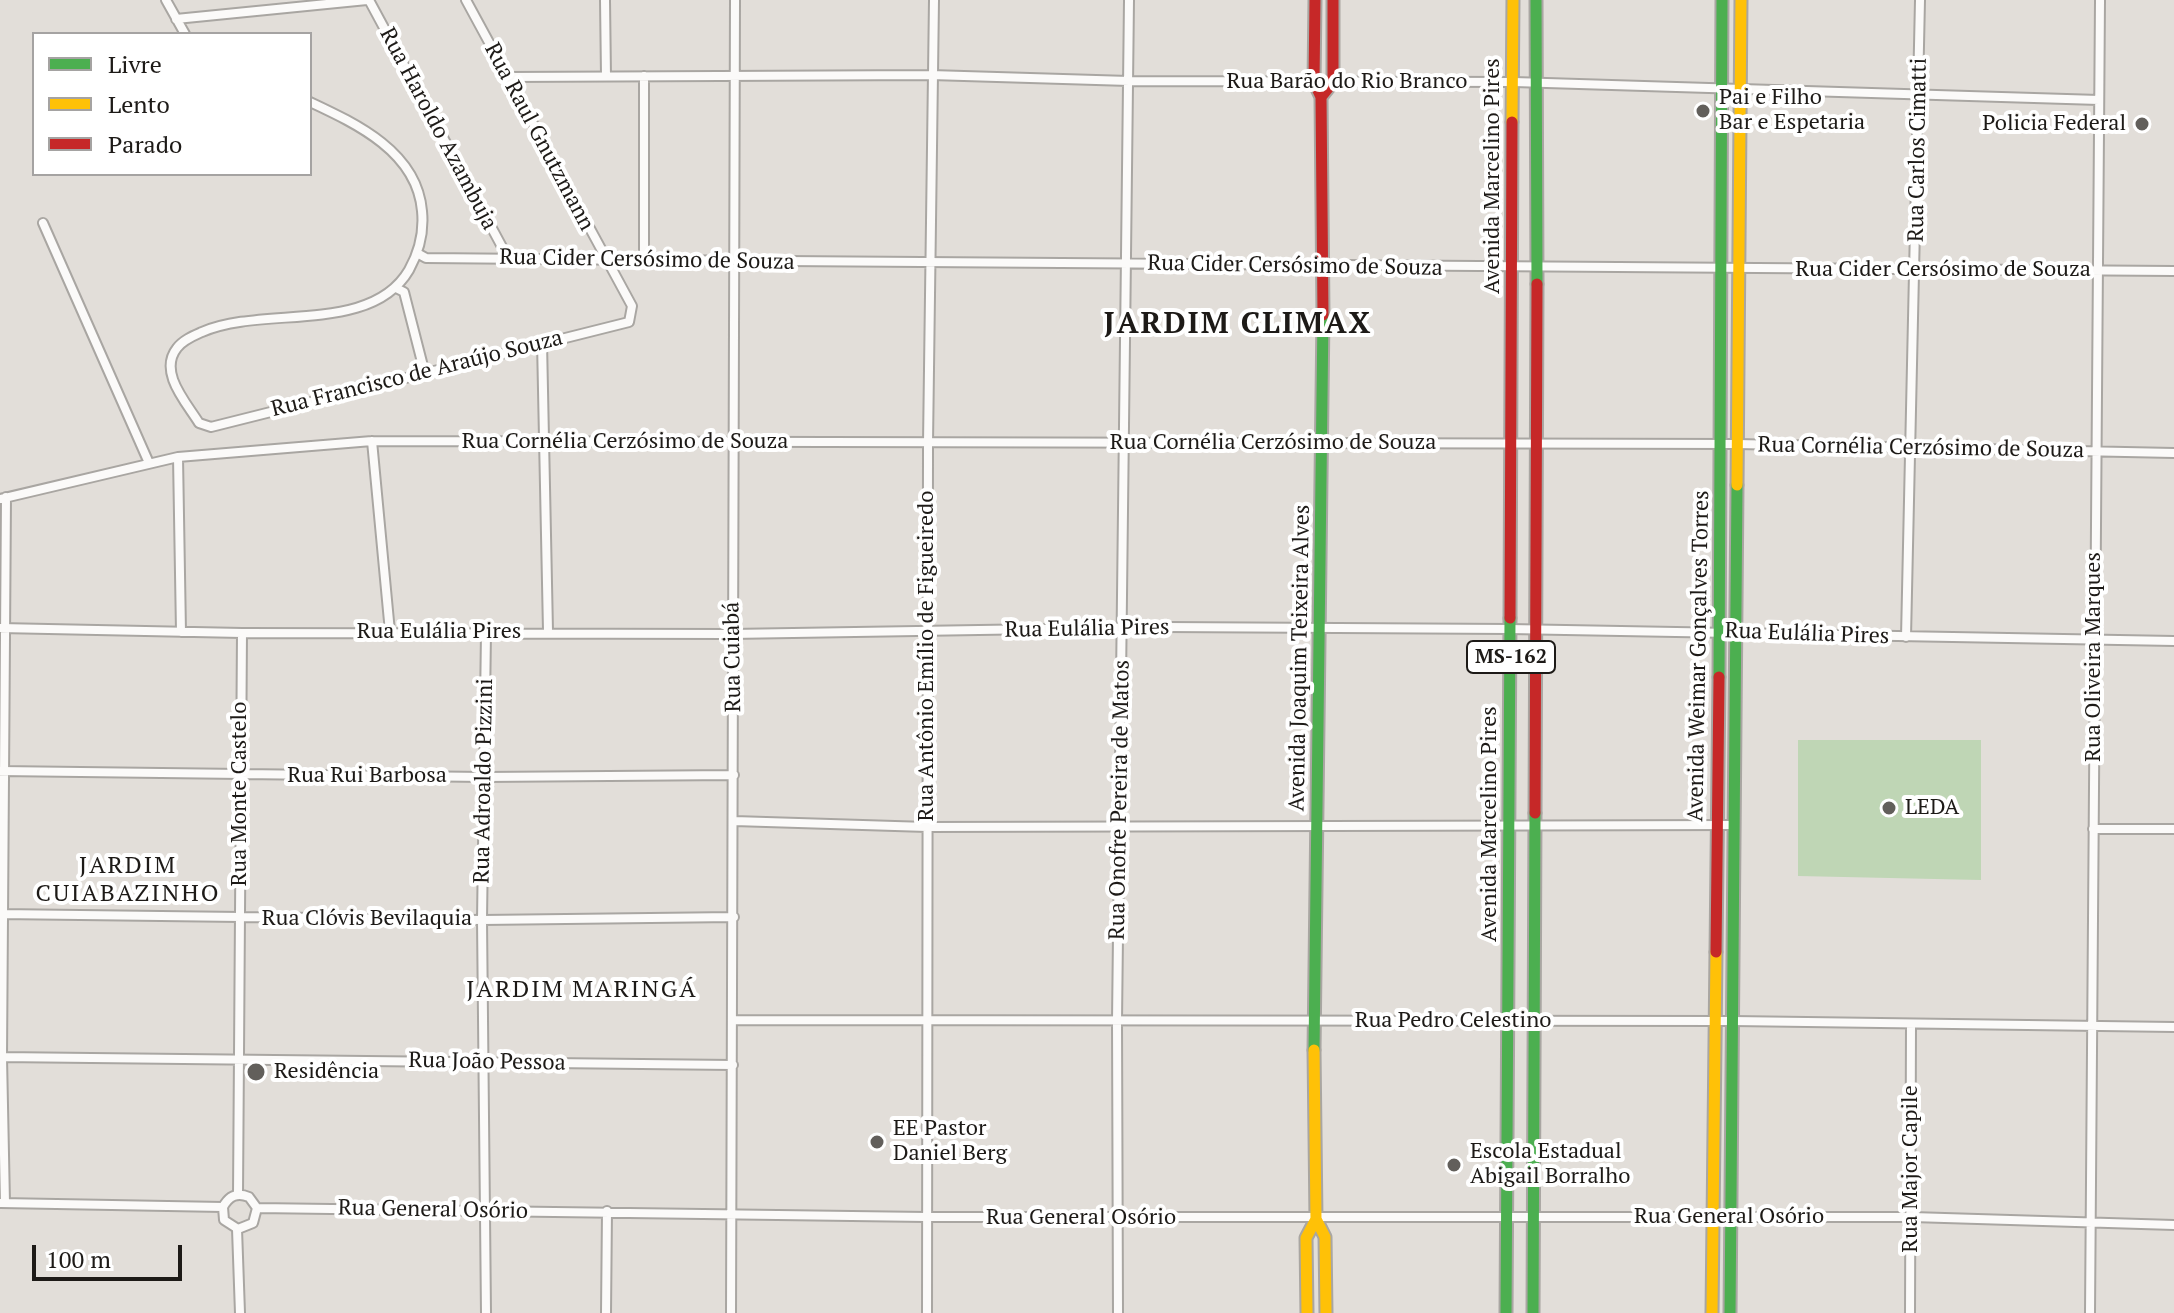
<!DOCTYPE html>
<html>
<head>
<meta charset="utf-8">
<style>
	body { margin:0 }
	#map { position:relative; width:2174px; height:1313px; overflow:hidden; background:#e2ded9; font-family:"PT Serif",serif }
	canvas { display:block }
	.legend { position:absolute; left:32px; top:32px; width:280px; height:144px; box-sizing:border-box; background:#fff; border:2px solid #a5a3a2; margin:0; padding:10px 14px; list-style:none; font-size:24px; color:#1d1a17 }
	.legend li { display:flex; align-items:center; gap:16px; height:40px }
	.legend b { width:40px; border:2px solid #a5a3a2 }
	.scale { position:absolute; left:32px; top:1245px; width:150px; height:36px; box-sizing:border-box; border:4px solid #1d1a17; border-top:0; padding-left:10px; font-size:24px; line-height:28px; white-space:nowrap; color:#1d1a17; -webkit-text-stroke:6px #fff; paint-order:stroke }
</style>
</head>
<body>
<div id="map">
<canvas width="2174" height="1313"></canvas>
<ul class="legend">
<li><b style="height:10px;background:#4caf50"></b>Livre</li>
<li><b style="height:10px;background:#ffc107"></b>Lento</li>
<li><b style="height:10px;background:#c62828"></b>Parado</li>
</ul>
<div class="scale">100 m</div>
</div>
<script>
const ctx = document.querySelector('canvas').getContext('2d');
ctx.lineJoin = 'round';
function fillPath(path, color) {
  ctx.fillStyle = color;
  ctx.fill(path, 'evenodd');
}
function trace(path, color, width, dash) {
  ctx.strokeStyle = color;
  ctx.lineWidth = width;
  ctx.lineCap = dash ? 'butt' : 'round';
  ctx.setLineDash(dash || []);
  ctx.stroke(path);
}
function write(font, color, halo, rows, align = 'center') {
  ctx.font = font + ' "PT Serif",serif';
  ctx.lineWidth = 8;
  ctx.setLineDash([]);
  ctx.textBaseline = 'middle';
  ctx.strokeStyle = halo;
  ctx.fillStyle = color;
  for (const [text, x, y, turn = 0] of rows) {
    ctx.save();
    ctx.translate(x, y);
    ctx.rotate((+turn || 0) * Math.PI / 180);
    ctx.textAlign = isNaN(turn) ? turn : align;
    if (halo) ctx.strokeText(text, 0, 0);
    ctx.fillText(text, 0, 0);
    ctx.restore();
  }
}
const green = new Path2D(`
	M1798,740H1981V880L1798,876Z`);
const street = new Path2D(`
	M166,0L185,34
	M369,0L508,258
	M605,0L606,76
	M176,19L367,0
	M508,77L931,75L1129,81L1514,82L2099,100
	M310,102C357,124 417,152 422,211C424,231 419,252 409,270C371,335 264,305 202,332C193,336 183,340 177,348C158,372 186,402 199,423L211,427L629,322L632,306L466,0
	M43,223L149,463
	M417,253L426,258L644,260L2174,271
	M644,260V76
	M396,288L404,292L424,370
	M542,342L548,631
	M372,441L390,632
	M178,457L181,632
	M0,499L178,457L372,441L1737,444L2174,453
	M0,628L242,633L731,634L1165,627L1510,629L2174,641
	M1906,637L1920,0
	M0,771L484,777L734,775
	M734,821L927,827L1735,825
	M2093,829H2174
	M0,914L482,920L734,917
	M732,1020L1733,1021L2174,1027
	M0,1057L733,1065
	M238,1194L242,633
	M1,1203L223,1207
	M5,1203L2,1057L6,497
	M223,1207L224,1220L238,1229L253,1223L257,1208
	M223,1207C229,1196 237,1192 249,1197L257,1208
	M257,1208L926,1217H1912L2174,1225
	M237,1229L240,1313
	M486,1313L482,920L486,632
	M606,1313L607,1211
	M731,1313L735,0
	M927,1313L928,443L934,0
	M1118,1313L1117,1021L1129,0
	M1910,1313L1911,1025
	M2090,1313L2100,0`);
const fast = new Path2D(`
	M1536,0L1537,284
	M1719,677L1722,0
	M1314,1050L1323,315
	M1506,1313L1510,618
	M1533,1313L1535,813
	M1730,1313L1737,485`);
const slow = new Path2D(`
	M1512,122L1513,0
	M1737,485L1741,0
	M1314,1050L1316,1219L1325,1237L1326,1313
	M1307,1313L1306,1238L1316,1219
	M1712,1313L1716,952`);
const jam = new Path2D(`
	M1315,0L1314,82L1321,97L1323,315
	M1321,97L1333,82V0
	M1510,618L1512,122
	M1535,813L1537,284
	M1716,952L1719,677`);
const markers = [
	[1703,111,8,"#625f5b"],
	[2142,124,8,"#625f5b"],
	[1889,808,8,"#625f5b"],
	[256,1072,10,"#625f5b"],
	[877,1142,8,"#625f5b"],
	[1454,1165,8,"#625f5b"]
];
const shields = [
	[1511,657,88]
];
const shieldNames = [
	["MS-162",1511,657]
];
const streetNames = [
	["Rua Barão do Rio Branco",1347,82],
	["Rua Haroldo Azambuja",438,129,62],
	["Rua Raul Gnutzmann",539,137,62],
	["Rua Carlos Cimatti",1918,150,-89],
	["Avenida Marcelino Pires",1493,176,-90],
	["Rua Cider Cersósimo de Souza",647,260,1],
	["Rua Cider Cersósimo de Souza",1295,266,1],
	["Rua Cider Cersósimo de Souza",1943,270],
	["Rua Francisco de Araújo Souza",417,374,-14],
	["Rua Cornélia Cerzósimo de Souza",625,442],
	["Rua Cornélia Cerzósimo de Souza",1273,443],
	["Rua Cornélia Cerzósimo de Souza",1921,448,1],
	["Rua Eulália Pires",1087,629,-1],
	["Rua Eulália Pires",439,632],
	["Rua Eulália Pires",1807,634,2],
	["Rua Antônio Emílio de Figueiredo",927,656,-90],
	["Avenida Weimar Gonçalves Torres",1699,656,-89],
	["Rua Cuiabá",733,657,-91],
	["Rua Oliveira Marques",2094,657,-90],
	["Avenida Joaquim Teixeira Alves",1300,658,-89],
	["Rua Rui Barbosa",367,776],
	["Rua Adroaldo Pizzini",484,781,-89],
	["Rua Monte Castelo",240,794,-90],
	["Rua Onofre Pereira de Matos",1120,800,-89],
	["Avenida Marcelino Pires",1490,824,-90],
	["Rua Clóvis Bevilaquia",367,919],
	["Rua Pedro Celestino",1453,1021],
	["Rua João Pessoa",487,1062,1],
	["Rua Major Capile",1911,1169,-90],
	["Rua General Osório",433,1210,1],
	["Rua General Osório",1729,1217],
	["Rua General Osório",1081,1218]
];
const poiNames = [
	["Pai e Filho",1719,98],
	["Bar e Espetaria",1719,123],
	["Policia Federal",2126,124,"right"],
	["LEDA",1905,808],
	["Residência",274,1072],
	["EE Pastor",893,1129],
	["Daniel Berg",893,1154],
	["Escola Estadual",1470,1152],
	["Abigail Borralho",1470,1177]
];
const neighbourhoodNames = [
	["JARDIM",128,866],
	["CUIABAZINHO",128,894],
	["JARDIM MARINGÁ",582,990]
];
const districtNames = [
	["JARDIM CLIMAX",1238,324]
];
fillPath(green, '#bfd6b5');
trace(street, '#a9a6a2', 12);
trace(fast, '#a9a6a2', 15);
trace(slow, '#a9a6a2', 15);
trace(jam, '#a9a6a2', 15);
trace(street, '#fbfaf9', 8);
trace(fast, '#4caf50', 11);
trace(slow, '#ffc107', 11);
trace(jam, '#c62828', 11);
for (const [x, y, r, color] of markers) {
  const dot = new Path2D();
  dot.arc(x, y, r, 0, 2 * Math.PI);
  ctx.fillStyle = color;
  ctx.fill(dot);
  trace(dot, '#fff', 3);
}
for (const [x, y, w] of shields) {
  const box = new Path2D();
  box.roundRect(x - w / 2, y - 16, w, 32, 6);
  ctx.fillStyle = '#fff';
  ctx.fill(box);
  trace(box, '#1d1a17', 2);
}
write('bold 20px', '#1d1a17', null, shieldNames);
write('22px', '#1d1a17', '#fff', streetNames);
write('22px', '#1d1a17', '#fff', poiNames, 'left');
ctx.letterSpacing = '2px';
write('24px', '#1d1a17', '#fff', neighbourhoodNames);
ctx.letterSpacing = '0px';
ctx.letterSpacing = '2px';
write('bold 30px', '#1d1a17', '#fff', districtNames);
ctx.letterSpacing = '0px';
</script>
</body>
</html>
